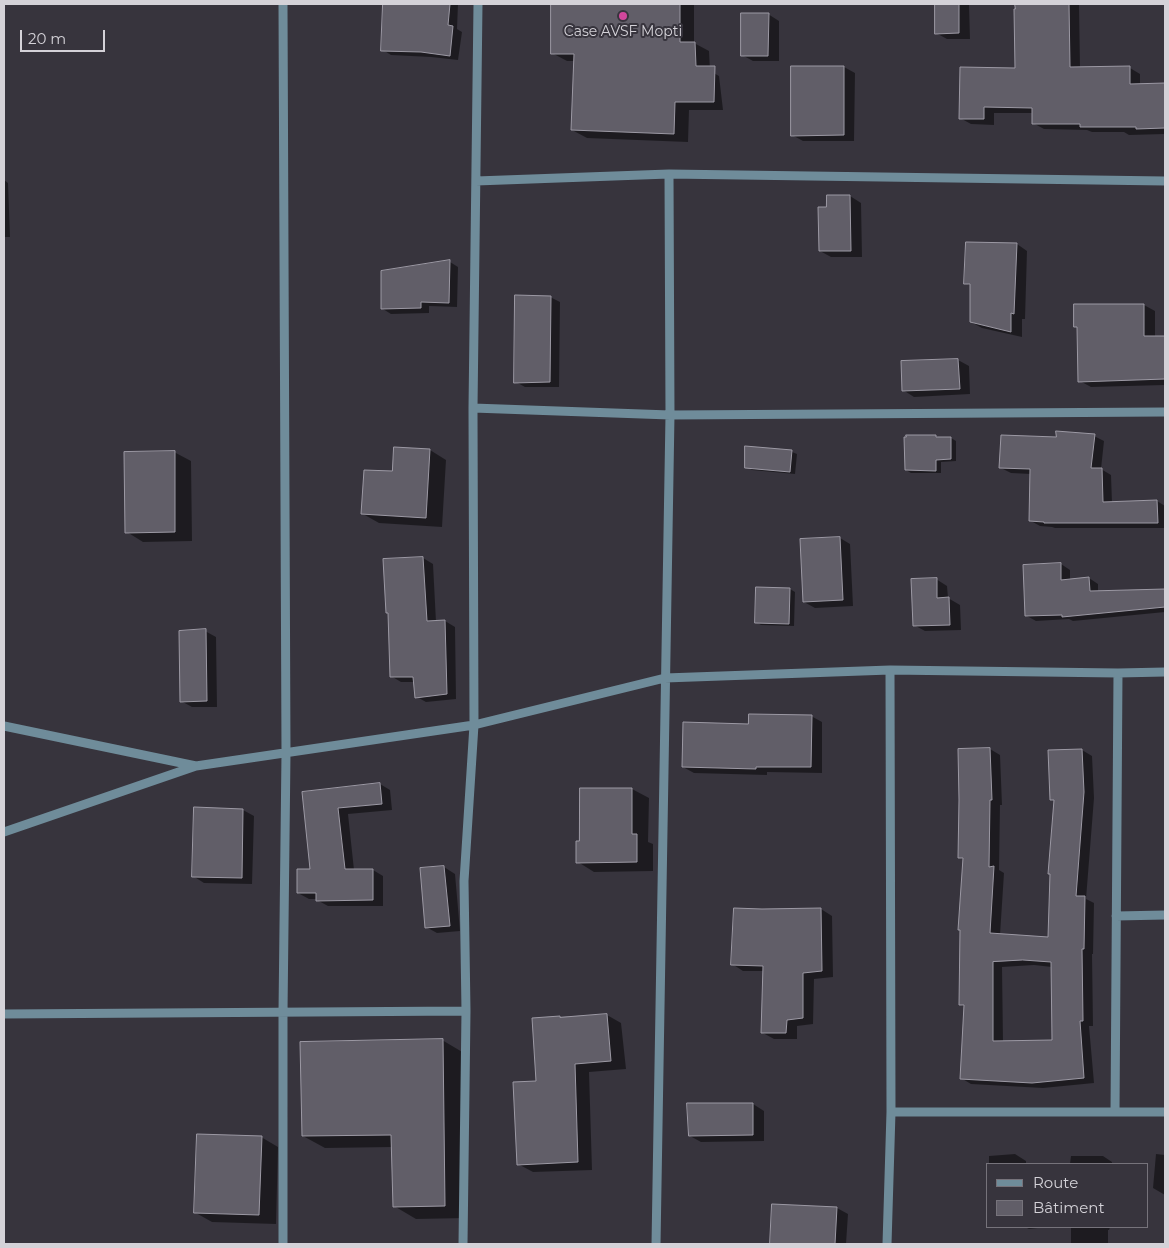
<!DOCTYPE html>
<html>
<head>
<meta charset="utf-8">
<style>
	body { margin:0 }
	#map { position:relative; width:1169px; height:1248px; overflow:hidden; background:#37343d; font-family:Montserrat,sans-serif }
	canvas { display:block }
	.frame { position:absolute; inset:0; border:5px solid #d4d2d8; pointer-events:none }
	.legend { position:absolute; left:986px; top:1163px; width:162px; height:65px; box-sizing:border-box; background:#37343d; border:1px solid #76737b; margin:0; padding:6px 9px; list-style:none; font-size:15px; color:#d4d2d8 }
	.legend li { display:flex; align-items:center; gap:10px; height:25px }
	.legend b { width:25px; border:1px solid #76737b }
	.scale { position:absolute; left:20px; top:30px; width:85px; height:22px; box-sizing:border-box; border:2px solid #d4d2d8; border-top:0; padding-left:6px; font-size:15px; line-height:18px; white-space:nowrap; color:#d4d2d8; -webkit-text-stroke:4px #37343d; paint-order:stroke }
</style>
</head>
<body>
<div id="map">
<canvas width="1169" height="1248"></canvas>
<div class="frame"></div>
<ul class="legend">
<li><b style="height:6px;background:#6f8c9a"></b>Route</li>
<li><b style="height:14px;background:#615e68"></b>Bâtiment</li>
</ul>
<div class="scale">20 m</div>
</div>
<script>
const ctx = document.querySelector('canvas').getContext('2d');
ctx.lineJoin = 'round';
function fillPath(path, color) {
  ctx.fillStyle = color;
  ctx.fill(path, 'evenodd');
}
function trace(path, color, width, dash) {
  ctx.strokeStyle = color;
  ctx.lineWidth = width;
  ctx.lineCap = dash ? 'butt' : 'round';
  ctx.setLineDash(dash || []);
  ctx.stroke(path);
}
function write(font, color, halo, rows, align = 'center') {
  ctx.font = font + ' Montserrat,sans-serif';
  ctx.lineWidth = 4;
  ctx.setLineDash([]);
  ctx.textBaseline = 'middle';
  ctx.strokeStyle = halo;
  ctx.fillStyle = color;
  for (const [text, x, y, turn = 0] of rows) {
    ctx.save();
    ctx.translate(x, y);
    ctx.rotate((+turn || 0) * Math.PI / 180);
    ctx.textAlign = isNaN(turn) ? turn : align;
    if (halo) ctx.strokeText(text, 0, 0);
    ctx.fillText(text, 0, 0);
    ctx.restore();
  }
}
const shadow = new Path2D(`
	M384,4H458L457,29L462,32L458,60L431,57L391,55L383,50Z
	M553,4H694V43L709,51L710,71L719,76L723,110H689L688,142L587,138L572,130L575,61H567L552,53Z
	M936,4H969L970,39H947L936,33Z
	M1016,4H1079L1080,68H1130L1140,74V85L1165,84V134L1129,135L1124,132H1092L1087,130L1044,129L1033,123L1034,113H994V125L971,124L960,118L1016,69Z
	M768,14L779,21V61H753L742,55Z
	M792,67H844L855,73L854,141H803L792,135Z
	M4,180L8,183L10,237H4Z
	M850,196L861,203L862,257H831L820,251L828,208Z
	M1017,244L1027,251L1025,319H1022V337L982,328L971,322V286L966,283Z
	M450,262L458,267L457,307L429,306V313L391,314L383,309V272Z
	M550,297L560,302L559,387H525L516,382Z
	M1144,305L1155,311V338L1165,337V385L1091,387L1080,381L1078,328L1075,326Z
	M958,360L969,366L970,394L914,397L903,390L902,362Z
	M907,436H936L940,438H951L956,441V461L941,462V473H911L906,470Z
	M1094,436L1104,441L1101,469L1111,475L1112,503L1157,501L1165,506V528H1055L1052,527L1040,526L1031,521V474L1011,473L1001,468L1057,438Z
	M746,448L792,452L797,454L795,474L752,470L747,467Z
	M430,450L446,460L442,527L379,523L363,514Z
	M174,452L191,461L192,541L143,542L127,532Z
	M840,538L850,544L853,606L815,608L804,602Z
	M423,558L433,564L436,622L445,621L455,627L456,699L426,702L417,697L415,682H401L391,676L389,614L387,613Z
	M1061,564L1070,570V580L1089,578L1098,584V592L1165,590V612L1073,621L1069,619L1036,621L1027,616Z
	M936,579L947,586L948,598L960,605L961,630L925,631L914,625Z
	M790,589L795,592L794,626L761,625L756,622Z
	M205,631L216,637L217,707H192L181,701Z
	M811,716L822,722V773L767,772V775L694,773L683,767L750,725Z
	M990,749L1000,755L1002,805H1000L999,870L1004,873L1000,935L1050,938L1055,801L1051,799L1082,750L1092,756L1094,798L1086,899L1094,903L1093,954H1092L1093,1026H1089L1094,1083L1043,1088L971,1084L961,1078L965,1007L961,1005L964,860L959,857ZM1034,965L1052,967L1053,1041L1003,1042L1002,967Z
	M380,784L390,790L392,810L348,814L354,870H373L383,876V906H328L317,900V899H309L298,893L311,870L303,793Z
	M632,789L649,798L648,842L653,844V871L594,872L578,862L581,842Z
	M243,810L254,816L252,884L204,883L193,876Z
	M444,867L455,874L460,931L437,933L426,927L421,869Z
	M821,909L832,916L833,977L814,979L813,1024L797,1026V1039H774L763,1033L764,971H743L732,964Z
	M607,1015L621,1023L626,1069L589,1072L592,1170L533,1172L518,1164L537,1082Z
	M442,1040L464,1053L467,1218L416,1219L394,1206L393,1147L325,1148L303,1136Z
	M753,1104L764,1111V1141L701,1142L690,1136Z
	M261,1137L278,1147L276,1224L212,1222L196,1213Z
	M1015,1154L1026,1161V1164H989V1156Z
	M1156,1154L1165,1155V1195L1153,1188Z
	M1071,1156H1103L1112,1162V1164H1070Z
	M773,1205L837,1208L848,1214L846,1244H771Z
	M1025,1227H1046L1029,1229Z
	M1071,1227H1110L1109,1230H1108V1244H1071Z`);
const building = new Path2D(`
	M383,4H450L448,25L453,26L450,56L421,52L381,51Z
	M551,4H680V42H695L696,66H715L714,102H675L674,134L571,130L574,54H551Z
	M935,4H959V33L935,34Z
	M1015,4H1069L1070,67L1130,66V84L1165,83V128L1136,129V127H1080V124H1032V108L984,107V119H959L960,67L1015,68L1014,9H1015Z
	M741,13H769L768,56H741Z
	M791,66H844V135L791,136Z
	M827,195H850L851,251H819L818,207H826Z
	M966,242L1017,243L1014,314L1011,313V332L970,322V284H964Z
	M450,260L449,303L421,302V308L381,309V271Z
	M515,295L551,296L550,382L514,383Z
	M1074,304H1144V336H1165V379L1078,382L1077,327H1074Z
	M958,359L960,389L902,391L901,361Z
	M1056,431L1095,434L1091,468H1102L1103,502L1157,500L1158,523H1044V522L1029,521L1030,469L999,468L1001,435L1056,437Z
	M906,435H936V437H951V459L936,460V471L905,470L904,437H906Z
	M745,446L792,450L790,472L745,468Z
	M394,447L430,449L426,518L361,514L364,470L392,471Z
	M175,451V532L125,533L124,452Z
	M840,537L843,600L803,602L800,539Z
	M423,557L427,621L445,620L447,694L415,698L413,677H390L388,613H386L383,559Z
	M1061,563V580L1089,577L1090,591L1165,589V607L1062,617V615L1025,616L1023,565Z
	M937,578V598L949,597L950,625L913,626L911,579Z
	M756,587L790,588L789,624L755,623Z
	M206,629L207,701L180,702L179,631Z
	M749,714L812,715L811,767H756V769L682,767L683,722L748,724Z
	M990,748L992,800H990L989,867L994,866L990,933L1048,937L1050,874H1048L1054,800H1050L1048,750L1082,749L1084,792L1076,896H1085L1084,949H1082L1083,1021H1080L1084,1078L1032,1083L960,1079L964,1005H959L960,930H958L963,858H958L959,800L958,749ZM1023,960L1051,962L1052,1040L993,1041V962Z
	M380,783L382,804L338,808L345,869H373V900L316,901V893H297V869H310L302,792Z
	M580,788H632V834H637V862L576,863V841H579Z
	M194,807L243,809L242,878L192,877Z
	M444,866L450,926L425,928L420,868Z
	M734,908L762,909L821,908L822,971L803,973V1018L787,1020L786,1033H761L763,966L731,965Z
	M607,1014L611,1061L575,1064L578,1162L517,1165L513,1082L536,1081L532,1018L560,1016V1017Z
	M443,1039L445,1206L393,1207L391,1135L302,1136L300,1042Z
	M687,1103H753V1135L689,1136Z
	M197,1134L262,1136L259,1215L194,1213Z
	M772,1204L837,1207L835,1244H770Z`);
const minor = new Path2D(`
	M283,4L286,753L283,1012V1244
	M476,181L669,174L1165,181
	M473,408L670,415L1165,412
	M4,726L196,766
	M4,832L196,766L474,725L665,678L890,670L1118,673L1165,672
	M1116,916L1165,915
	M4,1014L466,1011
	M891,1112H1165
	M1115,1112L1118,673
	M463,1244L466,1011L464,881L474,725L473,408L478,4
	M656,1244L670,415L669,174
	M887,1244L891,1112L890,670`);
const markers = [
	[623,16,5,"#d1479c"]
];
const poiNames = [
	["Case AVSF Mopti",623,32]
];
fillPath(shadow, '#0007');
fillPath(building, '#615e68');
trace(building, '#9c99a4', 1);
trace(minor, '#6f8c9a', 9);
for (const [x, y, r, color] of markers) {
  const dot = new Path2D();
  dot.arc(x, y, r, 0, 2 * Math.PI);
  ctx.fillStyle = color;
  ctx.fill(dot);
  trace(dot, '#37343d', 2);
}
write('14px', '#d4d2d8', '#37343d', poiNames);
</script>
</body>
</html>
